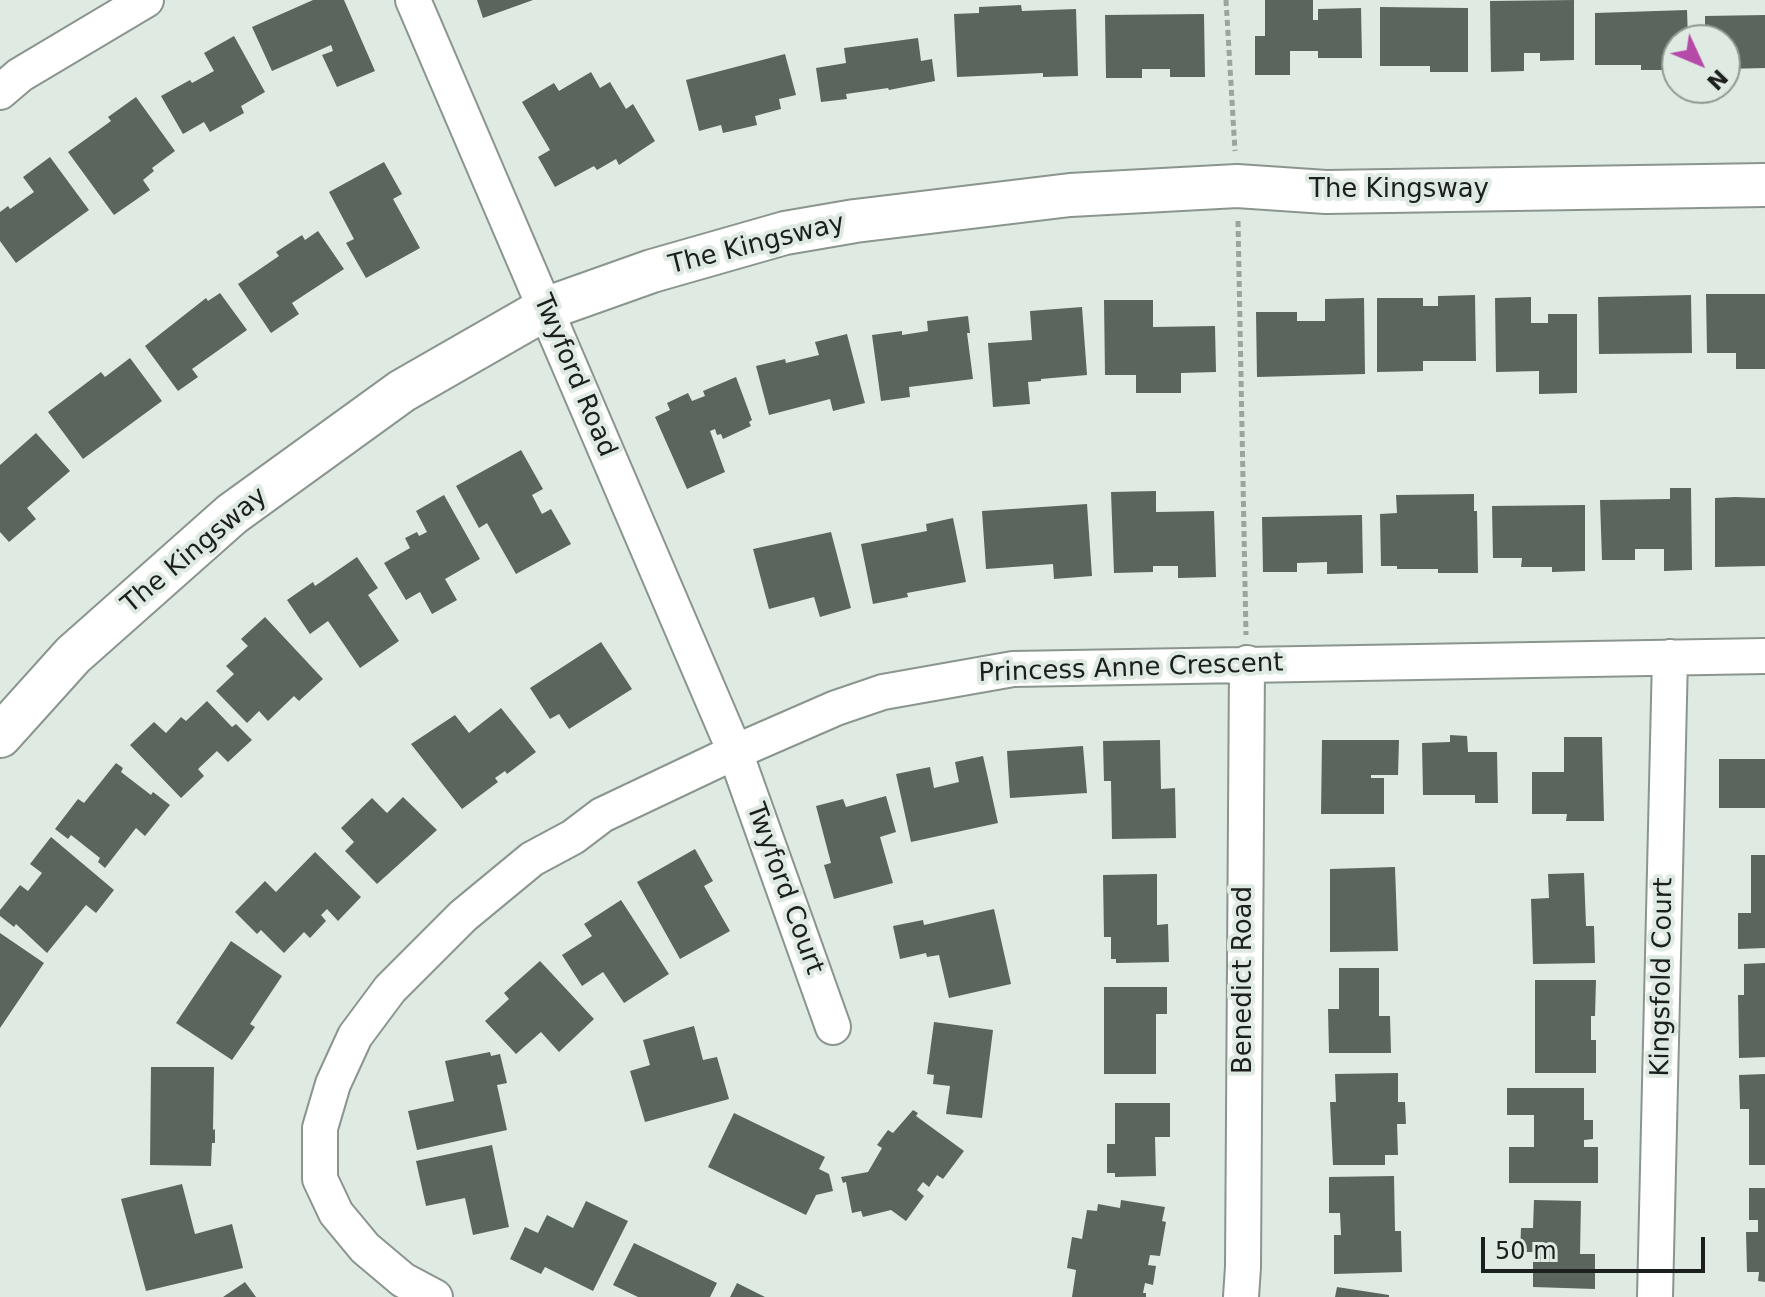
<!DOCTYPE html>
<html>
<head>
<meta charset="utf-8">
<style>
	body { margin:0 }
	#map { position:relative; width:1765px; height:1297px; overflow:hidden; background:#deeae2; font-family:"DejaVu Sans",sans-serif }
	canvas { display:block }
	.north { position:absolute; left:1661px; top:24px; width:80px; height:80px; box-sizing:border-box; background:#deeae2; border:2px solid #909993; border-radius:50%; rotate:134deg; font-size:22px; font-weight:700; line-height:32px; text-align:center; color:#1b1f1d }
	.north::after { content:''; display:block; margin:auto; width:28px; height:36px; background:#b64aa9; clip-path:polygon(50% 0,100% 100%,50% 72%,0 100%) }
	.scale { position:absolute; left:1481px; top:1237px; width:224px; height:36px; box-sizing:border-box; border:4px solid #1b1f1d; border-top:0; padding-left:10px; font-size:24px; line-height:28px; white-space:nowrap; color:#1b1f1d; -webkit-text-stroke:6px #deeae2; paint-order:stroke }
</style>
</head>
<body>
<div id="map">
<canvas width="1765" height="1297"></canvas>
<div class="north">N</div>
<div class="scale">50 m</div>
</div>
<script>
const ctx = document.querySelector('canvas').getContext('2d');
ctx.lineJoin = 'round';
function fillPath(path, color) {
  ctx.fillStyle = color;
  ctx.fill(path, 'evenodd');
}
function trace(path, color, width, dash) {
  ctx.strokeStyle = color;
  ctx.lineWidth = width;
  ctx.lineCap = dash ? 'butt' : 'round';
  ctx.setLineDash(dash || []);
  ctx.stroke(path);
}
function write(font, color, halo, rows, align = 'center') {
  ctx.font = font + ' "DejaVu Sans",sans-serif';
  ctx.lineWidth = 8;
  ctx.setLineDash([]);
  ctx.textBaseline = 'middle';
  ctx.strokeStyle = halo;
  ctx.fillStyle = color;
  for (const [text, x, y, turn = 0] of rows) {
    ctx.save();
    ctx.translate(x, y);
    ctx.rotate((+turn || 0) * Math.PI / 180);
    ctx.textAlign = isNaN(turn) ? turn : align;
    if (halo) ctx.strokeText(text, 0, 0);
    ctx.fillText(text, 0, 0);
    ctx.restore();
  }
}
const building = new Path2D(`
	M313,0H344L375,71L337,87L322,55L333,51L331,45L272,71L252,27Z
	M477,0H533L483,18Z
	M1265,0H1313V20H1318V9L1361,8L1362,58H1318V51H1290V75H1255V36H1265Z
	M1574,0V60L1540,61V53H1524V71L1491,72L1490,1Z
	M1021,5L1022,11L1076,9L1078,76L1043,77V73L957,77L954,14L979,13V7Z
	M1380,7L1468,8V72H1430V66H1380Z
	M1687,10L1688,40H1677V70H1641V65H1595V13Z
	M1204,14L1205,77H1170V69H1142V78H1106L1105,15Z
	M1765,15V68L1725,69V40H1705V16Z
	M234,36L265,92L241,106L244,113L210,132L204,122L183,134L161,96L190,80L192,83L214,71L204,53Z
	M918,38L921,61L932,59L935,81L889,90L888,88L846,94L847,99L821,102L816,68L846,63L844,48Z
	M785,54L796,95L779,99L781,109L755,116L757,125L723,133L721,125L699,131L686,80Z
	M591,72L600,88L610,82L626,109L633,104L655,141L619,165L616,159L597,170L594,166L555,187L538,157L550,150L522,102L554,83L559,91Z
	M136,97L175,151L152,168L154,171L143,180L150,190L114,215L68,152L111,121L108,117Z
	M50,157L89,210L16,263L0,241V212L8,206L10,209L34,192L23,177Z
	M384,162L402,194L393,199L420,248L366,278L346,243L354,239L329,192Z
	M318,231L344,269L292,303L299,314L271,333L238,284L279,256L276,252L302,235L305,240Z
	M220,293L247,330L192,369L198,377L178,391L145,346L206,298L208,301Z
	M1706,294H1765V369H1736V353H1707Z
	M1475,295L1476,361H1423V371L1377,372V298H1423V306H1438V296Z
	M1691,295L1692,353L1599,354L1598,297Z
	M1531,297V323H1548V314H1577V393L1539,394V371L1496,372L1495,298Z
	M1364,298L1365,374L1257,377L1256,312H1297V321H1325V299Z
	M1104,300H1153V327L1215,326L1216,372L1181,373V393H1136V375H1105Z
	M1082,307L1087,375L1041,379V381L1028,382L1030,404L993,407L988,343L1032,340L1030,311Z
	M968,316L970,333H967L973,379L909,387L910,397L881,401L872,335L902,331V335L928,331L927,321Z
	M847,334L865,403L833,411L830,399L769,415L756,366L785,359L786,363L819,355L815,342Z
	M130,358L162,401L83,459L48,412L101,372L105,377Z
	M736,377L752,420L749,422L751,426L723,439L721,434L717,435L715,429L710,431L725,472L687,489L655,417L670,410L667,403L688,393L692,401L705,396L703,391Z
	M36,433L70,471L27,508L36,519L9,542L0,532V465Z
	M521,450L543,489L532,495L542,514L551,509L571,544L516,574L487,523L479,528L456,486Z
	M1670,488H1691L1692,570L1664,571V549H1635V560H1602L1600,500L1670,499Z
	M1156,491V512L1214,511L1216,577L1178,578V566H1153V572L1114,573L1111,492Z
	M1474,494V511H1477L1478,573H1438V569H1397V566H1381L1380,514L1397,513L1396,495Z
	M444,495L480,559L445,579L457,600L432,614L420,592L406,600L384,563L410,548L405,538L417,532L419,536L427,532L416,511Z
	M1735,497L1765,498V566L1715,567V498Z
	M1087,504L1092,576L1054,579L1053,564L986,569L982,511Z
	M1585,505V571L1552,572V567H1521L1522,558H1493L1492,506Z
	M1362,515L1363,573L1327,574V562L1297,563V572H1263L1262,517Z
	M953,518L966,582L907,593L908,597L873,604L861,544L927,531L926,524Z
	M831,532L851,608L820,617L814,597L769,609L753,549Z
	M357,557L378,588L368,595L399,641L360,668L328,621L310,634L287,600L313,582L315,586Z
	M265,617L323,679L299,701L294,696L268,721L259,711L247,723L216,691L234,674L226,666L248,646L241,639Z
	M601,642L632,689L569,729L559,714L550,719L530,688Z
	M207,701L232,727L236,724L252,740L228,762L217,751L198,769L204,776L181,798L130,745L154,722L166,733L181,717L186,721Z
	M501,708L536,752L507,774L505,771L495,778L498,782L462,809L411,744L455,715L469,733Z
	M1450,735L1467,736L1468,752H1497L1498,803H1475V795H1423L1422,743L1450,742Z
	M1564,737H1602L1604,821H1566L1567,814H1532V772H1564Z
	M1160,740L1161,789L1175,788L1176,838L1112,839L1111,781H1104L1103,741Z
	M1322,740H1399L1398,775H1371V778H1384V814H1321Z
	M1083,746L1087,793L1010,798L1007,751Z
	M983,756L998,823L911,842L896,774L930,767L934,788L959,782L955,762Z
	M1719,759H1765V808H1719Z
	M116,763L123,768L121,772L151,795L153,792L170,805L145,836L136,828L105,868L98,862L100,858L71,835L68,839L55,829L78,799L84,803Z
	M886,796L896,832L880,837L893,883L834,899L824,865L831,863L816,806L843,799L846,807Z
	M403,797L437,830L377,884L345,851L354,842L341,828L372,798L387,813Z
	M51,837L114,890L96,913L86,905L47,953L16,924L14,927L0,916V910L20,885L28,891L42,873L30,864Z
	M695,849L713,881L704,886L730,931L680,959L637,882Z
	M315,852L361,897L338,921L327,909L321,915L326,921L310,938L304,932L284,953L261,930L257,934L235,912L265,881L276,892Z
	M1751,855H1765V948L1738,949V913H1751Z
	M1395,867L1398,951L1330,952V869Z
	M1584,873L1586,926H1594L1595,963L1533,964L1531,899L1549,898L1548,874Z
	M1157,874V925L1168,924L1169,962L1116,963V959H1111V937H1104L1103,875Z
	M621,900L669,974L624,1003L603,972L582,986L562,955L592,936L584,924Z
	M994,909L1011,984L949,998L939,955L927,957L926,953L900,959L893,926L923,920L924,925Z
	M0,933L44,963L0,1028Z
	M231,941L282,976L250,1024L255,1027L232,1060L176,1023Z
	M540,961L594,1019L559,1052L541,1032L516,1054L485,1021L509,999L504,993Z
	M1765,963V1057L1739,1058L1738,995H1744V964Z
	M1339,968H1379V1016H1390L1391,1053H1329L1328,1009H1339Z
	M1535,980H1596L1595,1016H1591V1040H1596V1073H1535Z
	M1104,987H1167V1014H1156V1074H1104Z
	M934,1022L993,1030L982,1118L946,1114L950,1086L933,1084L934,1075L927,1074Z
	M694,1026L703,1060L717,1057L729,1099L645,1122L630,1071L650,1065L643,1040Z
	M490,1052L491,1056L500,1054L507,1083L497,1085L507,1130L417,1150L408,1111L454,1101L445,1061Z
	M151,1067H214L213,1130L215,1129V1143H212L211,1166L150,1165Z
	M1398,1073V1102H1405L1406,1124H1397L1398,1155H1385V1165H1333L1330,1102H1336L1335,1074Z
	M1765,1074V1165H1749V1109H1740L1739,1075Z
	M1507,1088H1584V1120H1593V1139L1584,1140V1147H1598V1183H1509V1147H1534V1115H1507Z
	M1115,1103H1170V1137H1155L1156,1176L1115,1177V1173H1107V1144H1115Z
	M913,1110L918,1113L916,1116L964,1151L943,1179L937,1175L929,1187L923,1182L917,1190L924,1196L906,1221L891,1210L863,1217L861,1211L852,1213L846,1182L843,1183L841,1177L868,1172L882,1148L877,1145L888,1130L893,1133Z
	M734,1113L825,1157L819,1169L829,1174L833,1191L816,1195L806,1215L708,1167Z
	M492,1145L509,1227L473,1235L465,1198L426,1206L416,1161Z
	M1394,1176L1395,1231H1401L1402,1272L1334,1274V1235H1341L1340,1213H1329V1177Z
	M182,1184L195,1234L232,1224L243,1268L146,1291L121,1199Z
	M1749,1188H1765V1282L1758,1281L1759,1272H1747L1746,1232H1758V1220H1749Z
	M1121,1200L1165,1207L1162,1221L1166,1222L1160,1256L1150,1255L1148,1265L1156,1266L1153,1285L1145,1283L1143,1293H1146V1297H1072L1076,1270L1067,1268L1072,1237L1082,1239L1087,1210L1097,1211L1098,1204L1120,1208Z
	M1534,1200L1581,1201L1580,1254H1595V1289L1533,1287V1252H1520L1521,1228H1533Z
	M586,1201L628,1221L593,1291L545,1267L541,1274L510,1259L525,1227L538,1233L547,1215L573,1228Z
	M634,1243L717,1283L710,1297H638L613,1285Z
	M245,1282L256,1297H223Z
	M737,1283L765,1297H730Z
	M1337,1287L1389,1295V1297H1335Z`);
const path = new Path2D(`
	M1226,0L1235,151
	M1238,221L1246,635`);
const minor = new Path2D(`
	M413,0L735,752L833,1027
	M0,92L20,75L146,0
	M435,1297L403,1280L365,1248L336,1213L320,1179V1128L333,1084L355,1036L390,989L463,916L532,859L573,837L602,815L735,752L836,708L883,692L1013,669L1765,656
	M1241,1297L1243,1267L1247,663
	M1655,1297L1670,657`);
const tertiary = new Path2D(`
	M0,736L73,655L232,514L402,391L545,309L652,271L785,233L855,221L1070,195L1237,186L1326,192L1765,185`);
const streetNames = [
	["The Kingsway",1399,190],
	["The Kingsway",757,245,-14],
	["Twyford Road",574,376,67],
	["The Kingsway",195,551,-40],
	["Princess Anne Crescent",1131,669,-2],
	["Twyford Court",784,889,70],
	["Kingsfold Court",1663,977,-89],
	["Benedict Road",1244,980,-90]
];
fillPath(building, '#5a655e');
trace(minor, '#8a958e', 38);
trace(tertiary, '#8a958e', 46);
trace(path, '#9ba49e', 5, [6, 4]);
trace(minor, '#fff', 34);
trace(tertiary, '#fff', 42);
write('26px', '#1b1f1d', '#deeae2', streetNames);
</script>
</body>
</html>
